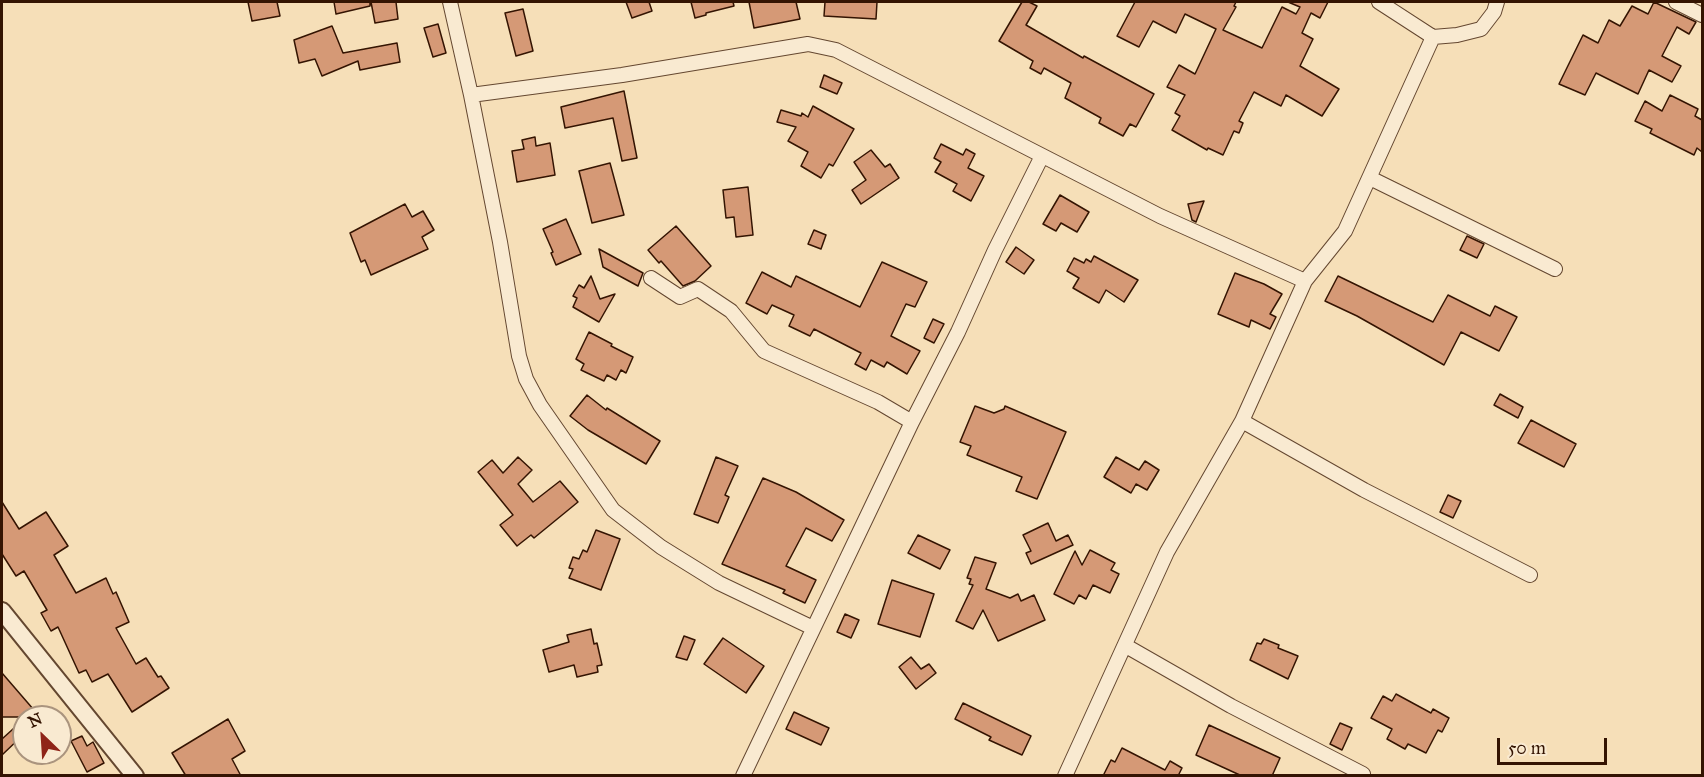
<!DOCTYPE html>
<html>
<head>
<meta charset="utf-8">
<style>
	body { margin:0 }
	#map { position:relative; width:1704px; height:777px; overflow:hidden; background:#f6dfb8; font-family:"IM FELL Great Primer",serif }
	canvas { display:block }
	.frame { position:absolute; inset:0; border:3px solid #341402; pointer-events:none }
	.north { position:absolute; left:12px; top:705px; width:60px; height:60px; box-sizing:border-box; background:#f9ead1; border:2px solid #aa947e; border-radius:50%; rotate:335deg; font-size:16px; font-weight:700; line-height:24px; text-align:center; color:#341402 }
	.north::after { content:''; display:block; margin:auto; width:21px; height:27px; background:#8f2418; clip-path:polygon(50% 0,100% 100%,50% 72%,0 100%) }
	.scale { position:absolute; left:1497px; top:738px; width:110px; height:27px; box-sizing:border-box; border:3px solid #341402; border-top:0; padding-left:8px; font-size:18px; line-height:21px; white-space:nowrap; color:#341402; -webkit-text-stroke:4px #f9ead1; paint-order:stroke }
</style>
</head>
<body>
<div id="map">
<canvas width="1704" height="777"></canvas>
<div class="frame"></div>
<div class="north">N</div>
<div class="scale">50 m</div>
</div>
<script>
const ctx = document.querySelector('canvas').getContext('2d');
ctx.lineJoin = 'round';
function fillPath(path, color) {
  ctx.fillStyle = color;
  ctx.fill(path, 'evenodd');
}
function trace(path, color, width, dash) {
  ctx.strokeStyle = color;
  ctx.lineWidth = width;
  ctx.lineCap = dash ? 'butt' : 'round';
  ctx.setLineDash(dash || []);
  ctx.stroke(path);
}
const building = new Path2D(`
	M248,2H277L280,16L252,21Z
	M334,2H370V6L336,14Z
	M371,2H396L398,19L375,23Z
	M626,2H649L652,11L632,18Z
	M691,2H733L734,6L706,13V15L695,18Z
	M749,2H796L800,19L754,28Z
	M825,2H877L876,19L824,16Z
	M1022,2H1029L1037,6L1026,25L1083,58L1084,56L1154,94L1136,127L1130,124L1123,136L1099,123L1101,118L1065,98L1071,83L1044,68L1041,74L1030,68L1033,61L999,41Z
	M1135,2H1236L1234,6L1236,7L1223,30L1262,48L1282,7L1296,14L1300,7L1288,2H1328L1320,18L1311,13L1302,33L1313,39L1300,66L1339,89L1322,116L1286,95L1281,106L1254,92L1239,121L1243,123L1239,133L1234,131L1223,155L1208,148L1207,150L1172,130L1180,116L1175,113L1185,95L1167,87L1179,65L1195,74L1216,29L1185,14L1176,33L1153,21L1139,47L1117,36Z
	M1654,2L1696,22L1689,34L1677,27L1662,56L1681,66L1672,82L1649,70L1638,94L1596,73L1585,95L1559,84L1583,35L1598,43L1609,20L1620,26L1632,6L1648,14Z
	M523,9L533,51L516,56L505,13Z
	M438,24L446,53L433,57L424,28Z
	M332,26L343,53L397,43L400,62L360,70L358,61L322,76L315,59L299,63L294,40Z
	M824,75L842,83L837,94L820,87Z
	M624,91L637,158L622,161L613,118L565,128L561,107Z
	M1670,95L1698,109L1695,116L1702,120V152L1697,148L1694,155L1650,133L1652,129L1635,121L1645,101L1662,111Z
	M813,106L854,129L833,166L829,164L821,178L801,166L808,152L788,141L796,127L777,122L781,110L801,116L802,113L808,117Z
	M535,137L536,146L550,143L555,175L517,182L512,151L524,149L522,140Z
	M941,144L963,155L966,149L975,154L968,168L984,176L971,201L953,191L957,184L935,172L941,162L934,158Z
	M871,150L885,167L890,164L899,178L861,204L852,190L866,180L854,162Z
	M610,163L624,215L592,223L579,171Z
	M748,187L753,235L736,237L734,217L726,218L723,190Z
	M1060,195L1089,212L1077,232L1061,223L1056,231L1043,224Z
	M1204,201L1196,222L1192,220L1188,204Z
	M405,204L412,217L423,211L434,230L422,237L428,249L371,275L365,260L361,262L350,233Z
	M566,219L581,254L556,265L551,253L553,252L543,229Z
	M676,226L711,266L695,281L683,286L661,261L659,263L648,250Z
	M814,230L826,235L821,249L808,244Z
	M1467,236L1484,244L1477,258L1460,250Z
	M1016,247L1034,260L1024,274L1006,262Z
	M599,249L643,273L638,286L603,267Z
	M1094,256L1138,280L1124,302L1106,290L1099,303L1073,288L1079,278L1067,271L1074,258L1084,263L1086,259L1091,262Z
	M882,262L927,282L915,307L906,304L891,336L920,351L907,374L887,362L884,367L871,360L866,370L855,364L861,353L814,329L810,336L789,326L794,315L772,305L767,314L746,303L762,272L791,287L796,276L860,307Z
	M1235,273L1264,284L1282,294L1270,314L1276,317L1270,329L1251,320L1249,327L1218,314Z
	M591,276L600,299L615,294L599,322L573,307L577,298L573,296L579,285L584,288Z
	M1338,276L1433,322L1448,295L1490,316L1495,306L1517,317L1499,351L1461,332L1444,365L1357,316L1325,301Z
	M933,319L944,324L934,343L924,338Z
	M589,332L612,344L611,346L633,357L626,373L621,370L616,380L607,375L604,381L581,370L584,364L576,359Z
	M1500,394L1523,407L1518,418L1494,405Z
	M587,395L606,410L607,408L660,441L646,464L588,430L570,416Z
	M975,406L994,413L1004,409L1005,406L1066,432L1037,499L1016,491L1022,477L967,455L971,446L960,442Z
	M1531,420L1576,444L1564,467L1518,443Z
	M518,457L532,470L518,484L533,502L560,481L578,502L534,538L531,535L517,546L500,525L513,515L478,472L492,460L503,473Z
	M716,457L738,466L725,495L729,497L718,523L694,514Z
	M1116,457L1139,470L1145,461L1159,470L1147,490L1136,484L1131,493L1104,477Z
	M763,478L796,492L844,520L832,541L806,528L786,566L816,580L805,603L783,593L785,590L722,564Z
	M1448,495L1461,501L1453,518L1440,512Z
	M2,502L19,529L46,512L68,546L54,555L76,593L106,578L113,594L116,592L129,622L116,628L136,664L146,658L158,677L161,676L169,688L132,712L108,674L92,682L86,670L79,673L58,627L51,631L41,613L47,610L24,571L16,576L2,554Z
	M1048,523L1056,541L1068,535L1073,545L1031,564L1026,553L1031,551L1023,535Z
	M596,530L620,539L601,590L569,578L573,569L569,568L573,557L579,559L583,550L587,552Z
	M918,535L950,550L940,569L908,553Z
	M1090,550L1115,563L1111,570L1119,574L1110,593L1093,585L1086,599L1079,595L1074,604L1054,594L1075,551L1082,565Z
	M975,557L996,563L986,589L1010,598L1018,594L1021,601L1034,595L1045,620L998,641L983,610L973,629L956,621L973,585L969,584L971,579L967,578Z
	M892,580L934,594L920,637L878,624Z
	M845,614L859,620L851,638L837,632Z
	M591,629L594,644L597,643L602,665L597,666L598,672L577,677L574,665L549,672L543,650L569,642L567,635Z
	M684,636L695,640L687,660L676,657Z
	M723,638L764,666L746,693L704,664Z
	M1264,639L1279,645L1278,648L1298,656L1288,679L1250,660L1257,643L1261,644Z
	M911,657L921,669L929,664L936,673L916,689L899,667Z
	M2,673L40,717H2Z
	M1396,694L1431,713L1433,709L1449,718L1442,732L1438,730L1426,753L1408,744L1405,749L1387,739L1392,729L1371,718L1383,696L1392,701Z
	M963,703L1031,736L1022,755L989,740L991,737L955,719Z
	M794,712L829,728L821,745L786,729Z
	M24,719V734L2,755V739Z
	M228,719L245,751L232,759L241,776H186L172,753Z
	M1340,723L1352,728L1342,750L1330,744Z
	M1209,725L1280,758L1272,776H1242L1196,755Z
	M82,736L87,746L93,742L104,763L87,772L71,741Z
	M1122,748L1165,770L1170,761L1182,768L1178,776H1103L1111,760L1115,762Z`);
const minor = new Path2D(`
	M450,2L471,95L500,242L519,356L526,379L540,405L613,510L661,547L719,583L813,628
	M1379,2L1433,37L1457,35L1481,29L1494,12L1497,2
	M1676,2L1702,15
	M471,95L622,75L808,44L836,50L1160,216L1305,281
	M1370,178L1555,269
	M651,278L680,297L698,289L731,311L764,351L878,402L912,422
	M1242,421L1364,490L1530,575
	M1126,646L1231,706L1363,774
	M743,776L912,422L958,332L995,250L1042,156
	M1065,776L1167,552L1242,421L1305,281L1345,231L1433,37`);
const tertiary = new Path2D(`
	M2,611L135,776`);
fillPath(building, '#d59976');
trace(building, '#341402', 1.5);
trace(minor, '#644730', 16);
trace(tertiary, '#644730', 20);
trace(minor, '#f9ead1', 14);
trace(tertiary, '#f9ead1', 16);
</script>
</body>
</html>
